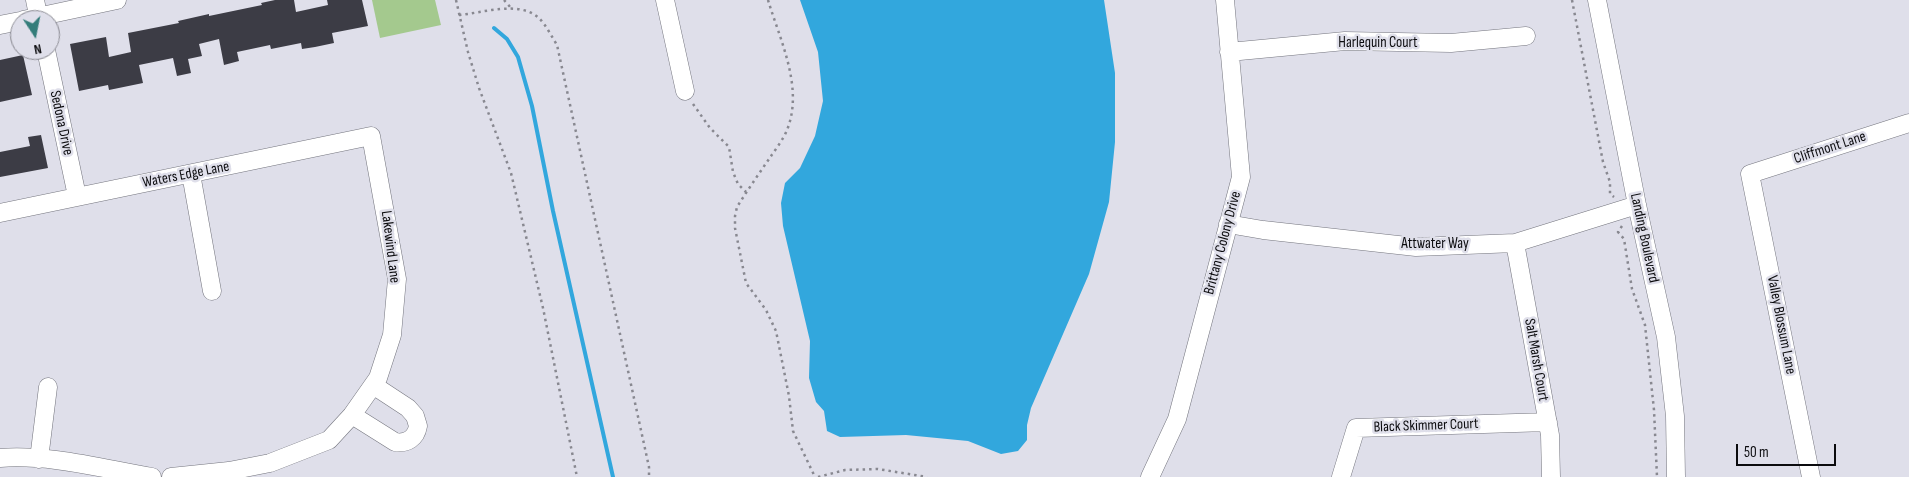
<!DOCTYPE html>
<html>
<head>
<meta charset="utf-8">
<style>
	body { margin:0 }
	#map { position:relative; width:1909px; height:477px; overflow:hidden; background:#dfdfea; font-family:"Sofia Sans Condensed",sans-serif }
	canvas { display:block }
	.north { position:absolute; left:10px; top:10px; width:50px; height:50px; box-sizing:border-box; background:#dfdfea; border:1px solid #8a8a92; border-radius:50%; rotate:169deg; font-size:14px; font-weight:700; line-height:20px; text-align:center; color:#0b0b0e }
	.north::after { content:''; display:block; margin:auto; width:18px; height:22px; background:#347d7a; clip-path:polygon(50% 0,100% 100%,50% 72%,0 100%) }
	.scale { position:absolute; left:1736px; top:444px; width:100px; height:22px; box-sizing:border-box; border:2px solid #0b0b0e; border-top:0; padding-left:6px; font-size:15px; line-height:18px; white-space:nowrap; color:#0b0b0e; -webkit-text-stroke:4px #dfdfea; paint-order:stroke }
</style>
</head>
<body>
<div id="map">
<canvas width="1909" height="477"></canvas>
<div class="north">N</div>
<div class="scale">50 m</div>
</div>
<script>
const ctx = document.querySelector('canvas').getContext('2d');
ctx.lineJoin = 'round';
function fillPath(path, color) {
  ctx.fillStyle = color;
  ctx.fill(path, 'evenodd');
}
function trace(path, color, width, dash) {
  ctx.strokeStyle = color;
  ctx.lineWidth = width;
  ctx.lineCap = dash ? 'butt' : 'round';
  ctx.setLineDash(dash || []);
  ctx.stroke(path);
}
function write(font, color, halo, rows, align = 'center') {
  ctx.font = font + ' "Sofia Sans Condensed",sans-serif';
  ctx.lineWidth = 5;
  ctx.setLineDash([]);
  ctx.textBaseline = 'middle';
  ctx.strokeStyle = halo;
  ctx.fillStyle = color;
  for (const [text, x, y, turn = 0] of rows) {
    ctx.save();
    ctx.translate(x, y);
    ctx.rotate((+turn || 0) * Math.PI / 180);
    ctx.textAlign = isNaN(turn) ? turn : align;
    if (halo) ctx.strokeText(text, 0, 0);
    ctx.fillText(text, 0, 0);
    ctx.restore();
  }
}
const green = new Path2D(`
	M372,0H435L441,25L380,38Z`);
const water = new Path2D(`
	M800,0H1104L1115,73V142L1109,202L1089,274L1031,408L1027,425V440L1018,451L1001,454L968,441L906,435L840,437L827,431L824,411L816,402L809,378L810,341L783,226L781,203L785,183L800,168L815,136L823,101L818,52Z`);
const stream = new Path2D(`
	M494,28L507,39L518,57L532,106L553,211L613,477`);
const building = new Path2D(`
	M275,0H294L296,12L328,5L327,0H362L368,26L332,33L334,43L315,47L302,49L301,43L271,49L270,45L237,52L239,61L224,65L219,39L199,44L202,56L188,59L191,73L177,76L173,58L139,65L143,83L109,90L108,85L79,91L70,44L106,37L109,57L131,52L128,33L179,23L178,21L209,14V16L262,5L261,3Z
	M23,55L32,95L0,102V60Z
	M41,135L48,168L0,177V152L30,146L28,137Z`);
const path = new Path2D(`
	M456,0L468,52L479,88L511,173L543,308L577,477
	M504,0L511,8
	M768,0C780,40 804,88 787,130C783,140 775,150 769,159C758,175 747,191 737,207L735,216V228L746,283L766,310L776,331L789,396L793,431L815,477
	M1572,0L1603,162L1610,182V194L1614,197
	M459,15C483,13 519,0 539,18C546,25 552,37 557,45L649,467V477
	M693,104L710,128L729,147L733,172L738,184L746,192
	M1622,226L1618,232L1624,239L1632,289L1645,325L1654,410L1657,477
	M818,477L845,470L878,469L927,477`);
const minor = new Path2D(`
	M35,0L39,20
	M665,0L685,91
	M1597,0L1637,205L1666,337L1675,416L1676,477
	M23,20L117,0
	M0,25L20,21
	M46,50L77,196
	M1229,52L1345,41L1451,43L1526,36
	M191,174L212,291
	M0,213L371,136L397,279L392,335L378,378L352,415L329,440L270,463L229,471L171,477
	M1228,224L1263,230L1416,247L1515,243L1637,205
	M1515,243L1550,435L1551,477
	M352,415L395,442C407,444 416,438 418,426L415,416L408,408L373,385
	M0,458C49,454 104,469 152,477
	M39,459L48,387
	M1150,477L1177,419L1241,177L1225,0
	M1341,477L1356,428L1548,422
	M1811,477L1750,174L1909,123`);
const streetNames = [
	["Harlequin Court",1378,43],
	["Sedona Drive",61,123,78],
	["Cliffmont Lane",1830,148,-18],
	["Waters Edge Lane",186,175,-11],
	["Landing Boulevard",1644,238,78],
	["Brittany Colony Drive",1223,243,-75],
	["Attwater Way",1435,244],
	["Lakewind Lane",390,247,83],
	["Valley Blossum Lane",1781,325,79],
	["Salt Marsh Court",1536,360,80],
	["Black Skimmer Court",1426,426,-2]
];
fillPath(green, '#a4c98e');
fillPath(water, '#32a7dd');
trace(stream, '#32a7dd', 4);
fillPath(building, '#3c3c45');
trace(minor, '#74757e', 19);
trace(path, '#888890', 2.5, [2.5, 4]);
trace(minor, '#fff', 18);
write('15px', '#0b0b0e', '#dfdfea', streetNames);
</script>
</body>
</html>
